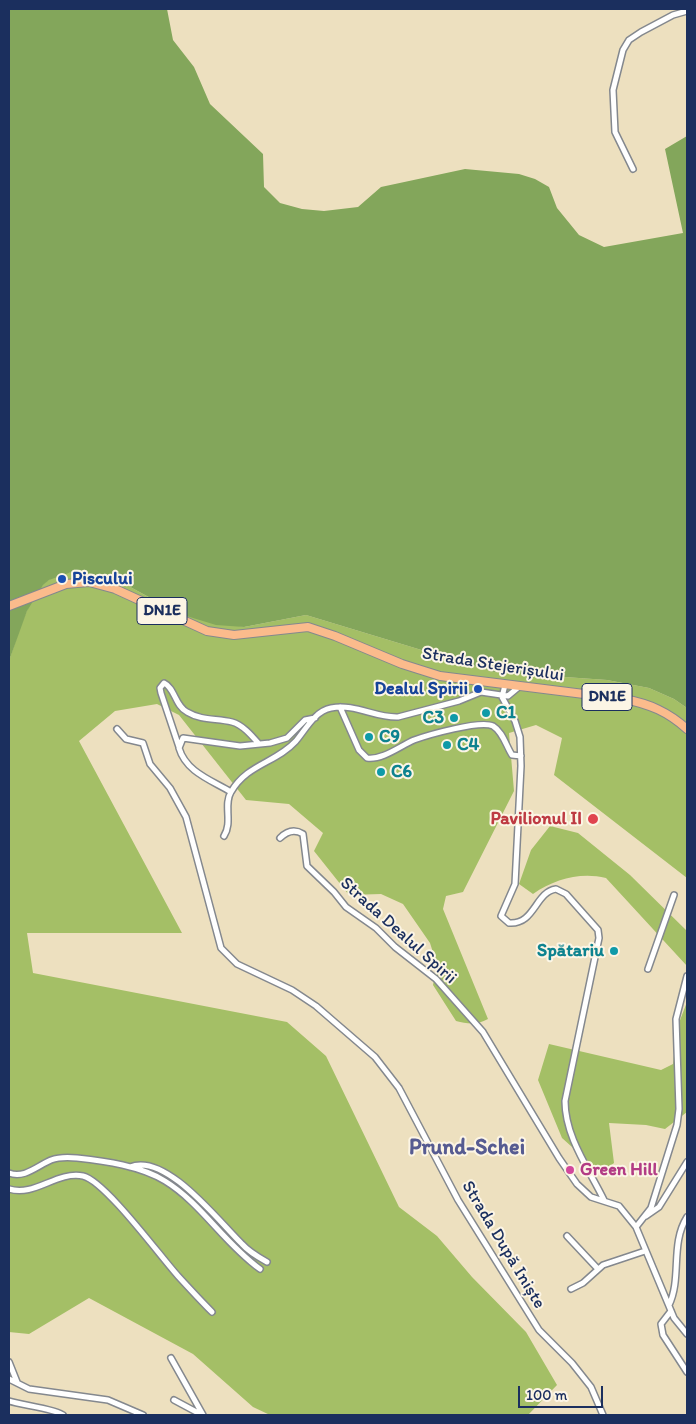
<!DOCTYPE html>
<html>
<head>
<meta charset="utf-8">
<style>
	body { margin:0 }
	#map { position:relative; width:696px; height:1424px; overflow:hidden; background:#ede0bf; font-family:Itim,sans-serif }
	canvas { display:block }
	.frame { position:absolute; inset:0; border:10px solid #1b2f5e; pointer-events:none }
	.scale { position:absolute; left:518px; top:1386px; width:85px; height:22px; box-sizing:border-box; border:2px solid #1b2f5e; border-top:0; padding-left:6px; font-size:15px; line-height:18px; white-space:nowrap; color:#1b2f5e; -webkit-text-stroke:4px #fcf5e5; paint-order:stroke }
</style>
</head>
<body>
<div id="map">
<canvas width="696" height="1424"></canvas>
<div class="frame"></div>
<div class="scale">100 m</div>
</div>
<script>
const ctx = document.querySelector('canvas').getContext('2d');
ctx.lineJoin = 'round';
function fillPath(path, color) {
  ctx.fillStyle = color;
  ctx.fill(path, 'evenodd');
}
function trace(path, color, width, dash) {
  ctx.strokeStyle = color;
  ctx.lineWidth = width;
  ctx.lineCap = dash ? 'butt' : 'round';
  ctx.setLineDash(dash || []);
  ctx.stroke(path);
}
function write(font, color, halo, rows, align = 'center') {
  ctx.font = font + ' Itim,sans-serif';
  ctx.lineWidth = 4;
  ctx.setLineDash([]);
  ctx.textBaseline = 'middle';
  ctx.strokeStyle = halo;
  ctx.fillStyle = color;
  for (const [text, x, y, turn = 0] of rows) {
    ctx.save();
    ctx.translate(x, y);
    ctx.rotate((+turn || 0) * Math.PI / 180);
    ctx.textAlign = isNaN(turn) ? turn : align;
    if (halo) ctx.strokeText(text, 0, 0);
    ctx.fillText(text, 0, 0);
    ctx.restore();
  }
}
const green = new Path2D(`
	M77,570L121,582L180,614L244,627L306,615L494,672L607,680L649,688L674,699L687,708V878L554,775L562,738L536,725L509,733L514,791L463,892L446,896L443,909L488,1019C477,1025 468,1024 456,1021L433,985L437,965L430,943L403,904L381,894L349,895L314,851L323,833L289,804L246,800L179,715L157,704L115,711L79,741L182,933H27L33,973L287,1022L326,1056L399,1207L437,1236L472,1277L526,1332L557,1385L528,1415H270L253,1407L193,1354L89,1298L29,1334L9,1332V661C17,639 28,595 47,581C55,575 68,573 77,570Z
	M550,826L578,833L630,875L687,931V966L606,878C580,872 555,879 533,894L519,884L531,850Z
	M687,1002V1112L665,1129L646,1125L609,1123L614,1163L601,1173L562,1138L538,1080L549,1044L661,1070L673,1064L677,1028Z`);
const forest = new Path2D(`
	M9,9H167L173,40L194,67L210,104L263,154L264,187L280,203L302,209L324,211L358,207L381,187L465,169L519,174L535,179L549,187L557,208L579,235L604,247L683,233L665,149L687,136V708L674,699L649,688L607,680L494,672L306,615L244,627L216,625L180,614L121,582L77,570L49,580L43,585L27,611L9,661Z`);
const minor = new Path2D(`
	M633,169L615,132L613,90L623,50L629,40L641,32L673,15L687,11
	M505,685L502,697L515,721L520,737L521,766L515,884L501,916L509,923C535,925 535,892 556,889L566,894L598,930L599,938L565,1101C565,1137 589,1169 604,1200
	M340,707L359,750L367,758C383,760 400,746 414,740C428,735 480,720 493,726C503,732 506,746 512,755L521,756
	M117,729L126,739L143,743L150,764L170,788L186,817L221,948L237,964L292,990L316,1006L375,1057L399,1088L458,1200L539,1330L572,1363L591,1387L603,1415
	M179,747L161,693L160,688L164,683C175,688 175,706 187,712C202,721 217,718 232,722C243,725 252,736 259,744
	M231,792C211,780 186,772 179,748L183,738L240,746L270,743L287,738L305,720L315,718
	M224,836C233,822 223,805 231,792C247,764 276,763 296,741C306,729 315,711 331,708C355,703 375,718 398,717L459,701L481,692L508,696L520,686
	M280,838C287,831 295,829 303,834L307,866L334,892L346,907L376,928L395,947L436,979L483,1032L559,1158L577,1184L591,1197L619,1206L636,1227L674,1318L687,1334
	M648,969L674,895
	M130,1167C166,1152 219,1222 242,1244C249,1252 258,1257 267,1262
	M9,1173C24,1179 37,1166 51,1160C59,1157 68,1157 77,1158C105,1161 141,1166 165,1181C201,1203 224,1243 260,1269
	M9,1189C35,1197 56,1171 83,1176C105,1181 160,1256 178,1276C189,1288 200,1300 212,1312
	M646,1216L659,1207L687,1162
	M636,1227L651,1208L677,1125L679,1109L676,1019L687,976
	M567,1236L597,1268
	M571,1289L583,1283L603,1265L645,1251
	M669,1305C682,1278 670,1244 687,1217
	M671,1311L661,1324L663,1335L687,1372
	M171,1358L203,1415
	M9,1362L17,1382
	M9,1379L29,1389L108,1400L143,1415
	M174,1400L202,1415
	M9,1401C21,1405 56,1409 63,1415`);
const primary = new Path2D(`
	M9,606L66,584L89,582L115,589L207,631L234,635L308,627L335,636L402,664L440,676L624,699C650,704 668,712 687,729`);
const markers = [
	[62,579,5,"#1a4fb4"],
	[478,689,5,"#1a4fb4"],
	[486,713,5,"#0f9aa8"],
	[454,718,5,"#0f9aa8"],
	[369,737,5,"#0f9aa8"],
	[447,745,5,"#0f9aa8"],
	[381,772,5,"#0f9aa8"],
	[593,819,6,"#e0444e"],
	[614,951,5,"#0f9aa8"],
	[570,1170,5,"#d1479c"]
];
const shields = [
	[162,611,50],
	[607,697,50]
];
const shieldNames = [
	["DN1E",162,611],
	["DN1E",607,697]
];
const transitNames = [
	["Piscului",72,579],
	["Dealul Spirii",468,689,"right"]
];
const streetNames = [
	["Strada Stejerișului",493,665,9],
	["Strada Dealul Spirii",398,931,42],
	["Strada După Iniște",503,1245,59]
];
const cultureNames = [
	["C1",496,713],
	["C3",444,718,"right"],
	["C9",379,737],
	["C4",457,745],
	["C6",391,772],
	["Spătariu",604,951,"right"]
];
const healthNames = [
	["Pavilionul II",582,819]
];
const hotelNames = [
	["Green Hill",580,1170]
];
const districtNames = [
	["Prund-Schei",467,1148]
];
fillPath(green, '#a4bf66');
fillPath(forest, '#83a65b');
trace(minor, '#84888e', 8);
trace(primary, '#84888e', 10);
trace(minor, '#fff', 5);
trace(primary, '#fbbb8c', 8);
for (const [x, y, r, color] of markers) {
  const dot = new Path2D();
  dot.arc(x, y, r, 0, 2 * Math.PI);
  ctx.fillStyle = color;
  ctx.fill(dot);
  trace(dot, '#fcf5e5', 2);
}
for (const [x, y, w] of shields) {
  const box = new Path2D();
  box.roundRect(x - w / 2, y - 13.5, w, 27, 4);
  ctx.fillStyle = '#fcf5e5';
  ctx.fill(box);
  trace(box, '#1b2f5e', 1);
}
write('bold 16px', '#1b2f5e', null, shieldNames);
write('bold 18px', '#164399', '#fcf5e5', transitNames, 'left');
write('18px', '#1b2f5e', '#fcf5e5', streetNames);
write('bold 18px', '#0d838f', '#fcf5e5', cultureNames, 'left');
write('bold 18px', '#be3a42', '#fcf5e5', healthNames, 'right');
write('bold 18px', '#b23c85', '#fcf5e5', hotelNames, 'left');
write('bold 22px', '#565b91', '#fcf5e5', districtNames);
</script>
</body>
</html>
